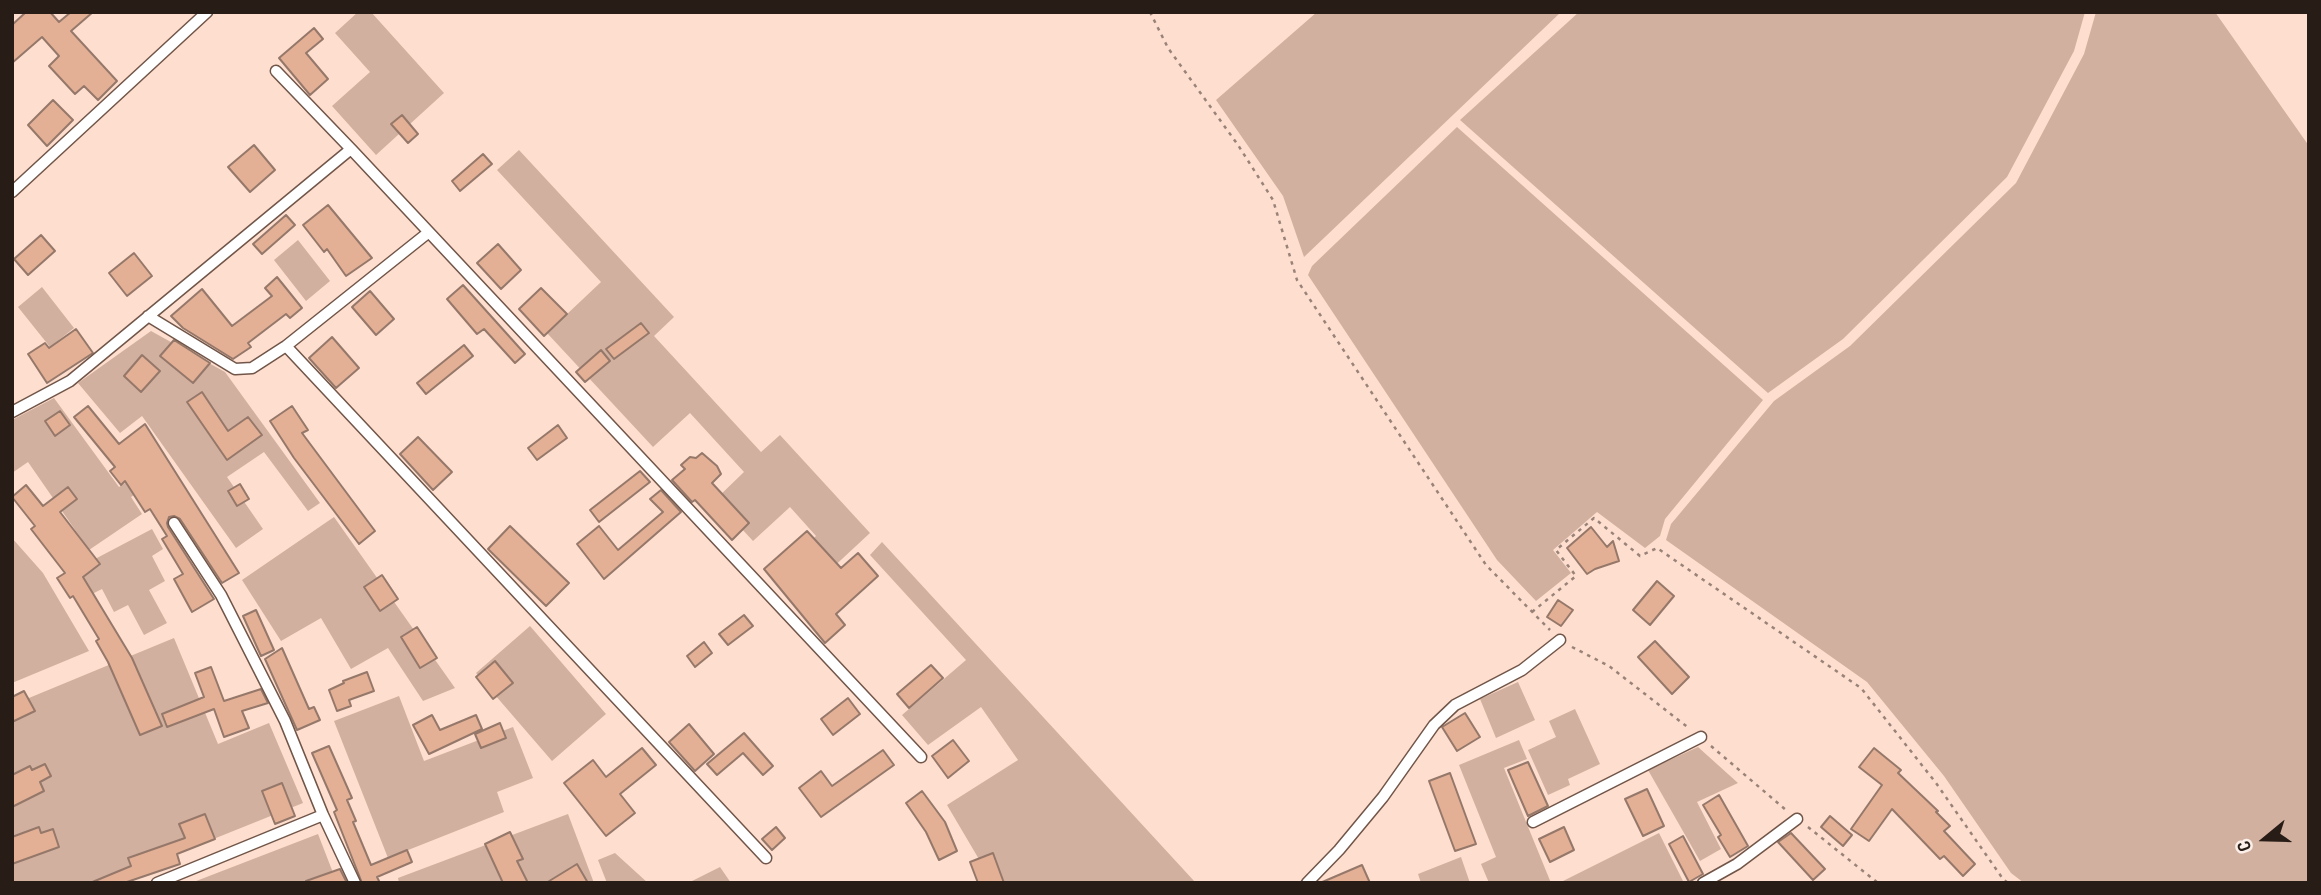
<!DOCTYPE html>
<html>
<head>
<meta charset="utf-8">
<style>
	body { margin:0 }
	#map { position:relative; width:2321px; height:895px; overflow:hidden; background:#fedece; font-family:"Sofia Sans Condensed",sans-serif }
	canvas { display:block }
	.frame { position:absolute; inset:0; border:14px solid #271c16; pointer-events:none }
	.north { position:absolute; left:2230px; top:804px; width:70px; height:70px; -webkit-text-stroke:5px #fcefe9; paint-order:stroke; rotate:251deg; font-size:19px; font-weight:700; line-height:28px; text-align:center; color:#271c16 }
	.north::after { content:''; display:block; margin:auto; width:24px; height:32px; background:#271c16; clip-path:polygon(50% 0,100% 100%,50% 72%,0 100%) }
</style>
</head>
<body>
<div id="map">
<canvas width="2321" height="895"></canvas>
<div class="frame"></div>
<div class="north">С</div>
</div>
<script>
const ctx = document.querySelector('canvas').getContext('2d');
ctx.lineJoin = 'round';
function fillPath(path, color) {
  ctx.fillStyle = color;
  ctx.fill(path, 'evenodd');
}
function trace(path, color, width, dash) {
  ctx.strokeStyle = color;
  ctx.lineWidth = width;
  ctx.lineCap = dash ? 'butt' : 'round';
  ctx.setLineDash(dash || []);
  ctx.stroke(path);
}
const green = new Path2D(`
	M358,12H371L444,93L376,155L332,106L370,72L335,33Z
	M1317,12H1561L1304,257L1283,196L1216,100Z
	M1579,12H2085L2074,51L2007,177L1843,339L1768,393L1460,120Z
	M2096,12H2215L2309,146V883H2024L2011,873L1944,776L1867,682L1666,540L1671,524L1774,401L1850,346L2016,183L2084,54Z
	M1457,127L1763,400L1665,519L1660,536L1645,548L1597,512L1553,550L1571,573L1536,601L1497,560L1308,275L1312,266Z
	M519,150L674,317L654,336L761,452L780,435L870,533L814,585L790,560L816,536L790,507L753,541L715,500L744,472L690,413L653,447L547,333L601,282L497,170Z
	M298,240L330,281L306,301L274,260Z
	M42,287L74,328L50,347L18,307Z
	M151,331L225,372L320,503L308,511L264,452L227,477L263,529L236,548L142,416L120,433L78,383Z
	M54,398L119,487L145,470L153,482L131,497L142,514L89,550L28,462L12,473V420Z
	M334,517L455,688L423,701L388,648L351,669L321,618L281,641L242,580Z
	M152,529L163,549L152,556L165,581L149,590L167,623L144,635L128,605L114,612L102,589L90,595L76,569Z
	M12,538L43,573L89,651L12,683Z
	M882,542L1195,882L993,883L947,805L1018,760L981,707L928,745L902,715L966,660L870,555Z
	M530,626L606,714L552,761L476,673Z
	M174,638L218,744L269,723L303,803L104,883H12V705Z
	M1518,682L1535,720L1496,738L1480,699Z
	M399,696L424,761L513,727L533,778L497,792L504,812L388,858L334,721Z
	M1575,709L1600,764L1568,779L1570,785L1548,795L1528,750L1556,737L1549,721Z
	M1519,740L1527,759L1504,768L1551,883H1489L1481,864L1496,857L1459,765Z
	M1698,747L1738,783L1697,802L1721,849L1700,861L1648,770Z
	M568,814L594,883H399L398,878Z
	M1659,833L1684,883H1559Z
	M318,834L337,883H191Z
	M615,853L648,883H607L598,860Z
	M1461,857L1470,883H1421L1418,874Z
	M720,867L731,883H688Z`);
const building = new Path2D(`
	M26,12H50L59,22L71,12H93L71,31L117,81L98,100L84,86L75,94L49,66L59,56L42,37L12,63V25Z
	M314,28L323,39L306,53L328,79L310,95L279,58Z
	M53,100L73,120L47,146L28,125Z
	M402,115L418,134L408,143L391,124Z
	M254,145L275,170L250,192L228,167Z
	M483,154L492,164L460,191L452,181Z
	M328,205L372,258L346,276L327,249L324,252L303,225Z
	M286,215L295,225L262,254L253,244Z
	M41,235L55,251L28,275L14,259Z
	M498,244L521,270L501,289L477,263Z
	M134,253L152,276L127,296L109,273Z
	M277,277L302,308L290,318L286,314L248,343L251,347L233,359L183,328L171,316L202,289L232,326L272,296L265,288Z
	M463,285L525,354L515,363L484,329L477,334L447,299Z
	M541,288L567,314L544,336L519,309Z
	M370,291L394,319L376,335L352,307Z
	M641,323L649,333L614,359L606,349Z
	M76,329L93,353L47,383L28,354L45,343L49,348Z
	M332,337L359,368L336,388L309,358Z
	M174,340L210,363L193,383L160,356Z
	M464,345L473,356L426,394L417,383Z
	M601,350L610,361L585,382L576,372Z
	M142,355L160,371L141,392L124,376Z
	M202,392L228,431L248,417L262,435L227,460L187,402Z
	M88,406L119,444L145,424L239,573L222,583L180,519L174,516L169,517L167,523L168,527L214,599L192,612L174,579L183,574L162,539L167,536L150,509L145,512L125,481L121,485L110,471L115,467L74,417Z
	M292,406L308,430L302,433L375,531L359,544L294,458L270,421Z
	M60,411L70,425L55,436L45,421Z
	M558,425L567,438L537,460L528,448Z
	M418,437L452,472L433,490L400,454Z
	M702,453L717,466L721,474L712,483L749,523L732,540L695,500L692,502L672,480L685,469L681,465L690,457L696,458Z
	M640,471L650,482L599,522L590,510Z
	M240,484L249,499L237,506L228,491Z
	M26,485L43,506L68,487L77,499L60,512L100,564L83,577L132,658L162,726L140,735L108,662L96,641L99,639L73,596L70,598L57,578L65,573L31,529L35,526L12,497Z
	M661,490L681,512L604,579L577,544L599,526L618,550L663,512L650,499Z
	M510,526L569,583L546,606L488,549Z
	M1591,527L1607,547L1613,541L1619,561L1595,569L1587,574L1567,548Z
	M807,531L841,568L858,553L878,576L836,614L845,625L825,643L764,569Z
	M382,575L398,599L380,611L364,587Z
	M1657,581L1674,596L1650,625L1633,610Z
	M1558,600L1573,610L1561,626L1547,617Z
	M256,610L274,650L261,656L243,616Z
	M744,615L753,626L728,645L719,634Z
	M417,627L437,658L420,668L401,637Z
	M1655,641L1689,677L1672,694L1638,657Z
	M704,642L712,653L695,667L687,656Z
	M282,648L309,709L314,707L320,720L297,730L265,659Z
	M495,661L513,683L493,699L476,677Z
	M931,665L943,678L909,708L897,694Z
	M211,667L224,701L261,689L268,703L242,711L249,728L224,737L214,709L167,727L162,714L204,697L195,673Z
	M367,672L374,691L349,700L351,706L337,711L329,690L344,683L343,681Z
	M24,691L35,711L12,722V697Z
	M848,698L860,714L833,735L821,719Z
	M1465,713L1480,737L1457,751L1442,727Z
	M432,715L440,730L476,715L482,729L429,754L413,725Z
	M500,723L506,738L481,748L475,734Z
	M689,724L714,754L695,771L669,742Z
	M744,733L773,766L763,775L743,753L717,775L707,764Z
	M953,740L969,761L948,778L932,756Z
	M329,746L352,798L347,800L356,821L353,822L371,865L407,850L412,862L377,877L380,883H362L334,812L337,810L312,753Z
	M642,748L656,765L620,794L635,813L606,836L564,783L593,760L606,777Z
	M1874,748L1901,770L1898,773L1938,811L1936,812L1950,826L1944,831L1975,864L1963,876L1944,856L1940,859L1892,809L1869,841L1851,829L1882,785L1859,767Z
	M883,750L894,765L821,817L799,788L821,771L832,786Z
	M1528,762L1548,806L1528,816L1508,770Z
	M45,764L51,776L40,782L44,791L12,807V775L30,766L32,770Z
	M1450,773L1476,844L1455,851L1429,781Z
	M282,783L295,816L275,824L262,791Z
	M1647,789L1664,826L1643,836L1625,799Z
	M922,791L945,822L957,851L939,860L926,832L906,803Z
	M1719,795L1748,846L1730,857L1718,837L1721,835L1703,805Z
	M205,814L215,839L177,854L180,864L124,883H90L131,866L128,858L185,838L179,824Z
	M1830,816L1852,835L1843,846L1821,827Z
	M39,827L41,833L53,829L59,847L12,864V837Z
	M776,827L785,838L772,850L762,839Z
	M1564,827L1574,850L1550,862L1539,839Z
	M510,832L523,859L517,861L528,883H503L485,844Z
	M1791,833L1825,869L1813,880L1778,842Z
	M1683,836L1703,874L1689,882L1669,844Z
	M993,853L1004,883H978L970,862Z
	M577,864L588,883H546Z
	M1362,865L1370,883H1320Z
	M340,869L347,883H307L306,881Z`);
const path = new Path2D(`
	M1150,12L1168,48L1238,145L1273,200L1297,280L1486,565L1550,630
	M1532,612L1576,576L1556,550L1594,518L1640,556L1657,548L1861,688L1936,783L2003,879L2008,883
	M1572,647L1609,666L1690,729
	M1711,746L1786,810
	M1808,827L1878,883`);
const service = new Path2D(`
	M351,149L921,757
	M12,192L207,12
	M148,316L235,369L252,368L286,346L429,232
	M286,346L766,858
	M12,412L70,381L351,149L276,71
	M174,523L221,595L285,721L323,815L355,883
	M1533,822L1701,737
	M157,883L323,815
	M1307,883L1339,850L1383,797L1434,725L1455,705L1522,670L1560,640
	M1703,883L1737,864L1797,819`);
fillPath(green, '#d2b09f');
fillPath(building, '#e3b096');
trace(building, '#95786a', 2);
trace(service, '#705548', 13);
trace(path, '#998378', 2.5, [3.5, 5]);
trace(service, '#fff', 10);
</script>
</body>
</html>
